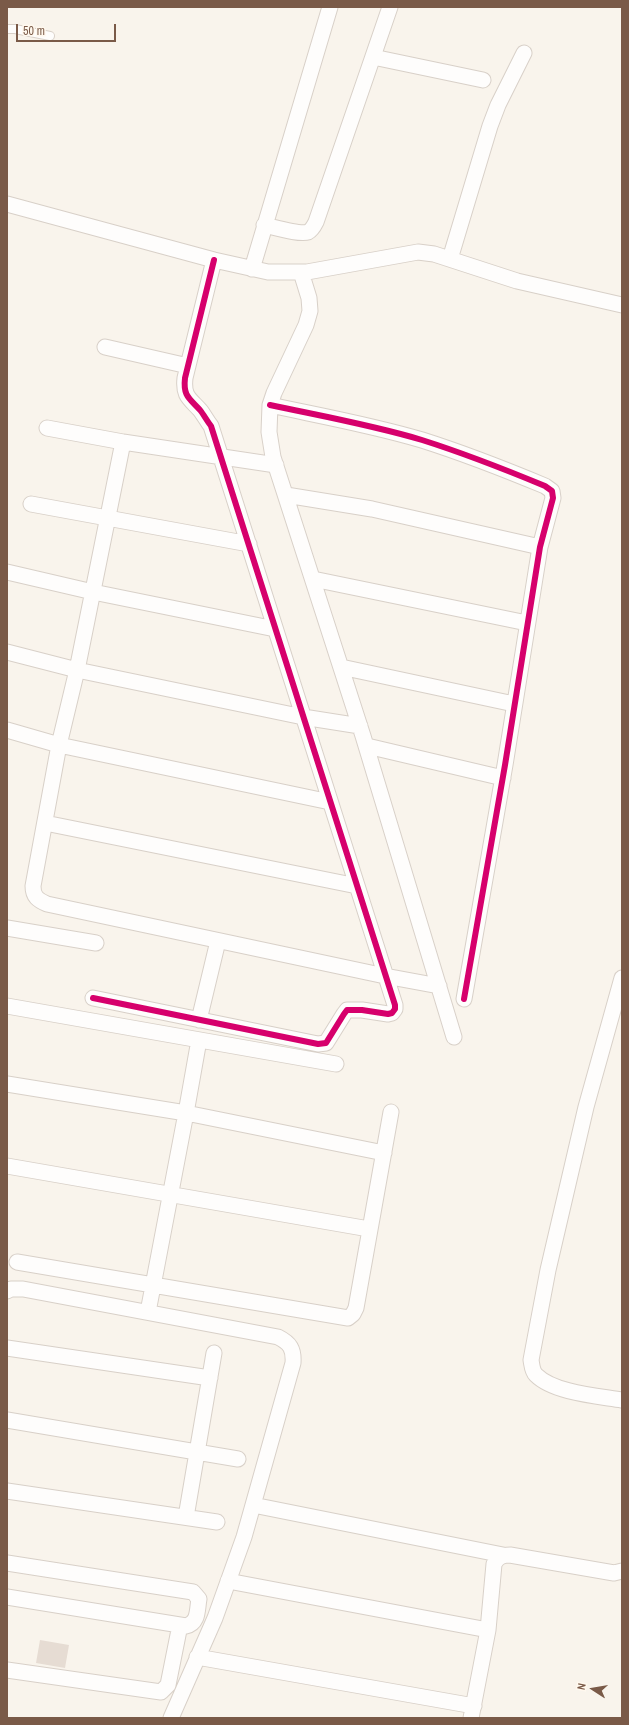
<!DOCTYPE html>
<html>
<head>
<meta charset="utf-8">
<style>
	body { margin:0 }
	#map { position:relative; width:629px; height:1725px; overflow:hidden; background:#f9f4ec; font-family:"Archivo Narrow",sans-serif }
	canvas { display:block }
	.frame { position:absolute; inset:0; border:8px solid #7a5a48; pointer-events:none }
	.north { position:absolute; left:573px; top:1669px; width:40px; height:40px; -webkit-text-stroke:3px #fff8ee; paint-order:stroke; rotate:282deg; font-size:11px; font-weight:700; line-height:16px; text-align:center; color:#7a5a48 }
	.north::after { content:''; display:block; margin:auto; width:14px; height:18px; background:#7a5a48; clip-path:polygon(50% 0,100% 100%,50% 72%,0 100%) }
	.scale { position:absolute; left:16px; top:24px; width:100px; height:18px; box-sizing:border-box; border:2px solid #7a5a48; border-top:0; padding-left:5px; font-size:12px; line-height:14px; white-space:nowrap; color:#7a5a48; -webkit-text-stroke:3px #fff8ee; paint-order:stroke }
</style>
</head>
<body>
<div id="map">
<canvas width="629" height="1725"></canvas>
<div class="frame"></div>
<div class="north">N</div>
<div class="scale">50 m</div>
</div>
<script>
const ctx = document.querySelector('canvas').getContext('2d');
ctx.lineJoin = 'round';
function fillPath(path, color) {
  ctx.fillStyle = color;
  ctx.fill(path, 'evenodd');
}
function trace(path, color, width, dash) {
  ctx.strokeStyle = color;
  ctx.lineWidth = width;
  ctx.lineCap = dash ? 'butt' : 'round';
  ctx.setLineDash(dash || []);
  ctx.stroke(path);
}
const building = new Path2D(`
	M40,1640L69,1645L65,1668L36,1663Z`);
const service = new Path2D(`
	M7,29H15L50,36`);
const minor = new Path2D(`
	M373,57L483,80
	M7,204L214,260L268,272H307L418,252L434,254L517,281L622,305
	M264,225C274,227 300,235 308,232C312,230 314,226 316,222L390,7
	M450,259L490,126L498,105L524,53
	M252,269L330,7
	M301,272L309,298L310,311L306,325L274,393L270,405L269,432L273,457L363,736L454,1037
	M105,347L188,366
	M270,405C321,416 372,425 422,440C463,453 504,469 545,486L552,491L553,498L540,547L505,765L464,999
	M47,428L123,442L276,465
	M123,442L77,670L59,745L33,886C33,897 38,900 47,904L385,976L439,986
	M286,495L372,509L540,547
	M31,504L249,544
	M7,572L93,592L275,629
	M313,579L527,623
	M7,652L77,670L303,717L360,726
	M341,667L514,704
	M7,730L59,745L330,802
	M367,746L503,778
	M45,823L357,886
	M7,928L96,943
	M622,978L586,1107L548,1270L531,1360C532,1365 532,1371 536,1375C554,1393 598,1396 622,1400
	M93,998L318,1044L326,1043L344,1014L347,1010H362L388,1014L392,1013L395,1009V1005L211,426C207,421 204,415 200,410C189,398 183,396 185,378L214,260
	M7,1006L336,1064
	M199,1020L218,941
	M7,1084L186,1113L384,1153
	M7,1166L369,1229
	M17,1262L348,1318L353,1314L356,1308L391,1112
	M7,1291L11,1289H23L278,1337C290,1343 294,1349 293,1363L244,1537L215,1618L171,1718
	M148,1312L186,1113L199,1040
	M7,1348L210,1378
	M7,1420L238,1459
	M7,1491L217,1522
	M253,1505L503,1555
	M186,1517L214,1353
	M7,1563L193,1592L199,1599C197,1609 199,1623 186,1626L7,1597
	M228,1581L488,1630
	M197,1657L474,1706
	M7,1670L161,1692L168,1685L180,1625
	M471,1718L488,1630L494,1564C498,1557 502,1555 510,1555L614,1573L622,1571`);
const cycleway = new Path2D(`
	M270,405C321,416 372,425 422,440C463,453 504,469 545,486L552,491L553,498L540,547L505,765L464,999
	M93,998L318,1044L326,1043L344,1014L347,1010H362L388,1014L392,1013L395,1009V1005L211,426C207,421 204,415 200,410C189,398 183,396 185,378L214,260`);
fillPath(building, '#e6dcd3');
trace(service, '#d8d0c8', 10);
trace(minor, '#d8d0c8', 17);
trace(service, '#fefdfc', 8);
trace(minor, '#fefdfc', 15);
trace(cycleway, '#d6006c', 6);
</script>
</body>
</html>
